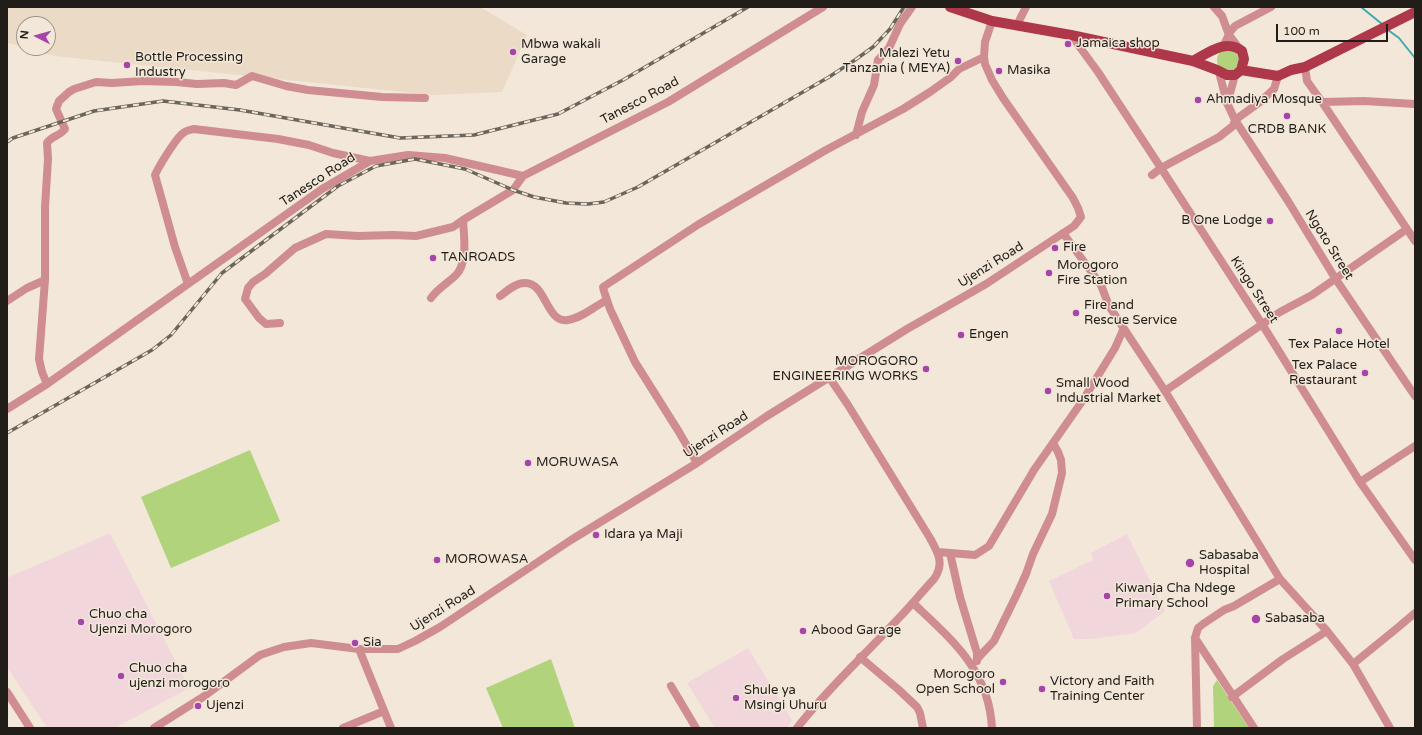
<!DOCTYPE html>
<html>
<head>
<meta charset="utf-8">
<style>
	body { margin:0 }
	#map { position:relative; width:1422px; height:735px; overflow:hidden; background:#f2e7d8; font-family:"Varela Round",sans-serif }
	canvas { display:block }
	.frame { position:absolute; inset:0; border:8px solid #211d18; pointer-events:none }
	.north { position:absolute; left:16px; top:16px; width:40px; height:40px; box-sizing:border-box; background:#f2e7d8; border:1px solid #9e968b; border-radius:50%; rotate:276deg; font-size:11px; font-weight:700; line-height:16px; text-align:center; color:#211d18 }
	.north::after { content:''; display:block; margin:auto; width:14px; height:18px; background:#a744ab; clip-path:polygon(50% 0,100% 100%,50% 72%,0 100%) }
	.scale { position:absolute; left:1276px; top:24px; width:112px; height:18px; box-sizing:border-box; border:2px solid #211d18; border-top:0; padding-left:5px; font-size:12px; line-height:14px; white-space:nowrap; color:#211d18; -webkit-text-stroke:3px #f2e7d8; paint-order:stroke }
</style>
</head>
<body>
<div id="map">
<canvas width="1422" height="735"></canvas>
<div class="frame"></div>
<div class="north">N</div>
<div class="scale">100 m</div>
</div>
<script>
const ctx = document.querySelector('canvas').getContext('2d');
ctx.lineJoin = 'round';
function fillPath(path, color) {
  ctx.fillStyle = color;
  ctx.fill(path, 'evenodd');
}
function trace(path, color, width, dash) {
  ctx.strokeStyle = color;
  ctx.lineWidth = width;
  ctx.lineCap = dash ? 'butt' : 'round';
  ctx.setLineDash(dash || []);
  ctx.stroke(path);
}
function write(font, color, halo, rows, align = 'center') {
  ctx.font = font + ' "Varela Round",sans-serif';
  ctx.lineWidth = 3;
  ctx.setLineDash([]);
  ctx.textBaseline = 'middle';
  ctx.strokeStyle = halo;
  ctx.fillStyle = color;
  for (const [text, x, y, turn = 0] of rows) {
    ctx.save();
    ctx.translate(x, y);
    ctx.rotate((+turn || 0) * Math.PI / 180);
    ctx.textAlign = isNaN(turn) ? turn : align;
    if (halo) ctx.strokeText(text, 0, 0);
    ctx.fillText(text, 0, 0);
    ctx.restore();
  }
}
const built = new Path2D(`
	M7,7H480L527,35L502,92L433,95L54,56L27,48H48V24H24V47L7,43Z`);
const education = new Path2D(`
	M110,533L189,688L115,728H47L7,667V578Z
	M1127,534L1165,611L1136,633L1091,639H1074L1049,581L1093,560L1091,553Z
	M748,648L792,720L787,728H715L687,683Z`);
const green = new Path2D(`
	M1217 60a11 11 0 1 1 22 0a11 11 0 1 1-22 0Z
	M250,450L280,521L171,568L141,497Z
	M551,659L575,728H503L486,688Z
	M1217,680L1249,728H1214L1213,686Z`);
const stream = new Path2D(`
	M1361,7L1382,24
	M1388,30L1399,38L1415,58`);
const minor = new Path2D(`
	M1214,7L1222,16L1229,35L1238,47
	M1017,25L1026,7
	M1071,35L1098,72L1161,168L1262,324L1360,482L1415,560
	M1224,45L1230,32L1235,26L1271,7
	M1305,67L1307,81L1322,102L1415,241
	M1219,72L1227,103L1235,120L1288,201L1335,278L1415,396
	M1228,101L1235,75
	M1322,102L1364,101L1415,104
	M856,135L862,112L874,85L878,60L889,48L900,24L912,7
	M1152,175L1161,168L1219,137L1233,126L1235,120L1260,102L1274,89L1278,76
	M1063,233L1101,285L1109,306L1165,391L1280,579L1327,631L1353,664L1390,728
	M188,284L175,247L155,175C159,166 175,140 182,134C186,130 189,130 194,129L278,139L309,145L333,153L370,161
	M500,296C507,291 516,283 524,283C546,281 546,324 568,320C582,318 595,306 607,300
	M431,298C438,288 448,283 456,275C468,263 464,236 463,220L513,190L523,176
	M7,301L27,288L45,280
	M280,323L266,324L259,318L245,299L248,288L253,282L265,274L295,248L326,234L358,236L393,235L416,236L453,227L463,220
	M47,384L42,372L39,359L45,280V207L48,159L47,143C51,136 60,136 65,129L56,109L59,101L69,92L74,89L96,82L112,83L143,81L176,82L197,84L224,83L236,85L252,76L286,86L308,90L382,97L425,98
	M1165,391L1280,312L1312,295L1407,229
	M7,409L47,384L322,189L370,161L408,155L445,158L523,176L668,102L823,7
	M697,463L679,432L635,362L610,309L604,291L603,287L699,224L826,150L903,109L930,92L951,77L959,69L984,57
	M1360,482L1415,446
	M938,552L975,555L989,546L1034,470L1083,400L1115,348L1123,330
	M950,553L960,597L977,653V661
	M913,603C952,640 989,670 992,728
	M1195,638L1254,728
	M359,649L391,728
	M860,657L899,690L917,707L920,713L923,728
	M977,659L994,641L1017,594L1026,574L1033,554L1052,514L1062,473L1061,460L1058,452L1053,443
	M1353,664L1396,629L1415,613
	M671,686L696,728
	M7,692L30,728
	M1232,697L1283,659L1327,631
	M154,728L203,697L260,655L284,647L311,643L359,649H398L415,641L440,627L571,540L697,463L767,416L907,329L986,284L1074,226L1081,217L1078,208L1073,198L1003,98L992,80L985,64L984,57L985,42L992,21
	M343,728L384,711
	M797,728C827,689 864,656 897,620C910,607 921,593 934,579C945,563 938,553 930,538L848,405L829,377
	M1197,728L1195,638L1198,628L1203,624L1224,610L1234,606L1280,579`);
const major = new Path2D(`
	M950,7L992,21L1071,35L1193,61L1217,70L1227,75H1235L1241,70L1244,59L1242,51C1226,38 1208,53 1193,61
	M1241,70L1278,76L1291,70L1305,67L1415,12`);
const rail = new Path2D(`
	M7,142L13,138L94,111L163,101L240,110L400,138L474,135L558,114L623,80L748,7
	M7,433L152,350L171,335L222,273L338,186L376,166L415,159L465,169L513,190L534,197L566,203L588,204L604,202L638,187L829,77L855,60L873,47L890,29L904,7`);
const markers = [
	[1068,44,4,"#a744ab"],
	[513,52,4,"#a744ab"],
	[958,61,4,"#a744ab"],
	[127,65,4,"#a744ab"],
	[999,71,4,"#a744ab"],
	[1198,100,4,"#a744ab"],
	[1287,116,4,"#a744ab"],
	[1270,221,4,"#a744ab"],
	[1055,248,4,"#a744ab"],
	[433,258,4,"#a744ab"],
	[1049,273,4,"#a744ab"],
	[1076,313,4,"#a744ab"],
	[1339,331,4,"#a744ab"],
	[961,335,4,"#a744ab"],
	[926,369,4,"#a744ab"],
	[1365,373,4,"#a744ab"],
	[1048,391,4,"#a744ab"],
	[528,463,4,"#a744ab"],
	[596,535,4,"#a744ab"],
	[437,560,4,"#a744ab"],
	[1190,563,5,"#a744ab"],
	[1107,596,4,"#a744ab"],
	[1256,619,5,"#a744ab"],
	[81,622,4,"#a744ab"],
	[803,631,4,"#a744ab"],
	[355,643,4,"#a744ab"],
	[121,676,4,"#a744ab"],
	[1003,682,4,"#a744ab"],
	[1042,689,4,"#a744ab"],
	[736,698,4,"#a744ab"],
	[198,706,4,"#a744ab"]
];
const poiNames = [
	["Jamaica shop",1076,44],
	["Mbwa wakali",521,45],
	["Garage",521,60],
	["Malezi Yetu",950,54,"right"],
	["Tanzania ( MEYA)",950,69,"right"],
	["Bottle Processing",135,58],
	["Industry",135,73],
	["Masika",1007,71],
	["Ahmadiya Mosque",1206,100],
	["CRDB BANK",1287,130,"center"],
	["B One Lodge",1262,221,"right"],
	["Fire",1063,248],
	["TANROADS",441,258],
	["Morogoro",1057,266],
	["Fire Station",1057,281],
	["Fire and",1084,306],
	["Rescue Service",1084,321],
	["Engen",969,335],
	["Tex Palace Hotel",1339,345,"center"],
	["MOROGORO",918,362,"right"],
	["ENGINEERING WORKS",918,377,"right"],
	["Tex Palace",1357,366,"right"],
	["Restaurant",1357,381,"right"],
	["Small Wood",1056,384],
	["Industrial Market",1056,399],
	["MORUWASA",536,463],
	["Idara ya Maji",604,535],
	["Sabasaba",1199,556],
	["Hospital",1199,571],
	["MOROWASA",445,560],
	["Kiwanja Cha Ndege",1115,589],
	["Primary School",1115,604],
	["Chuo cha",89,615],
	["Ujenzi Morogoro",89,630],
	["Sabasaba",1265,619],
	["Abood Garage",811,631],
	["Sia",363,643],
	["Chuo cha",129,669],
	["ujenzi morogoro",129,684],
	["Morogoro",995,675,"right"],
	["Open School",995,690,"right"],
	["Victory and Faith",1050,682],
	["Training Center",1050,697],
	["Shule ya",744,691],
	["Msingi Uhuru",744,706],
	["Ujenzi",206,706]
];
const streetNames = [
	["Tanesco Road",640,101,-28],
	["Tanesco Road",318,180,-33],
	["Ngoto Street",1329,245,58],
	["Ujenzi Road",991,265,-32],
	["Kingo Street",1254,290,57],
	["Ujenzi Road",716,435,-33],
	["Ujenzi Road",443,609,-32]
];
fillPath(built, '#ebdbc6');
fillPath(education, '#f1d7dc');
fillPath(green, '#b1d37c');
trace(stream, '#3daaaf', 2);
trace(minor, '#d08d91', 8);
trace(major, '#ae374a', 10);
trace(rail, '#6b655c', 3.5);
trace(rail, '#f2e7d8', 2, [6]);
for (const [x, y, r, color] of markers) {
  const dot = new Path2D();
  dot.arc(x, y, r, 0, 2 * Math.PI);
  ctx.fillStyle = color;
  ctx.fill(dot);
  trace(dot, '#f2e7d8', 1.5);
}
write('13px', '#211d18', '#f2e7d8', poiNames, 'left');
write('13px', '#211d18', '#f2e7d8', streetNames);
</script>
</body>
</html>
